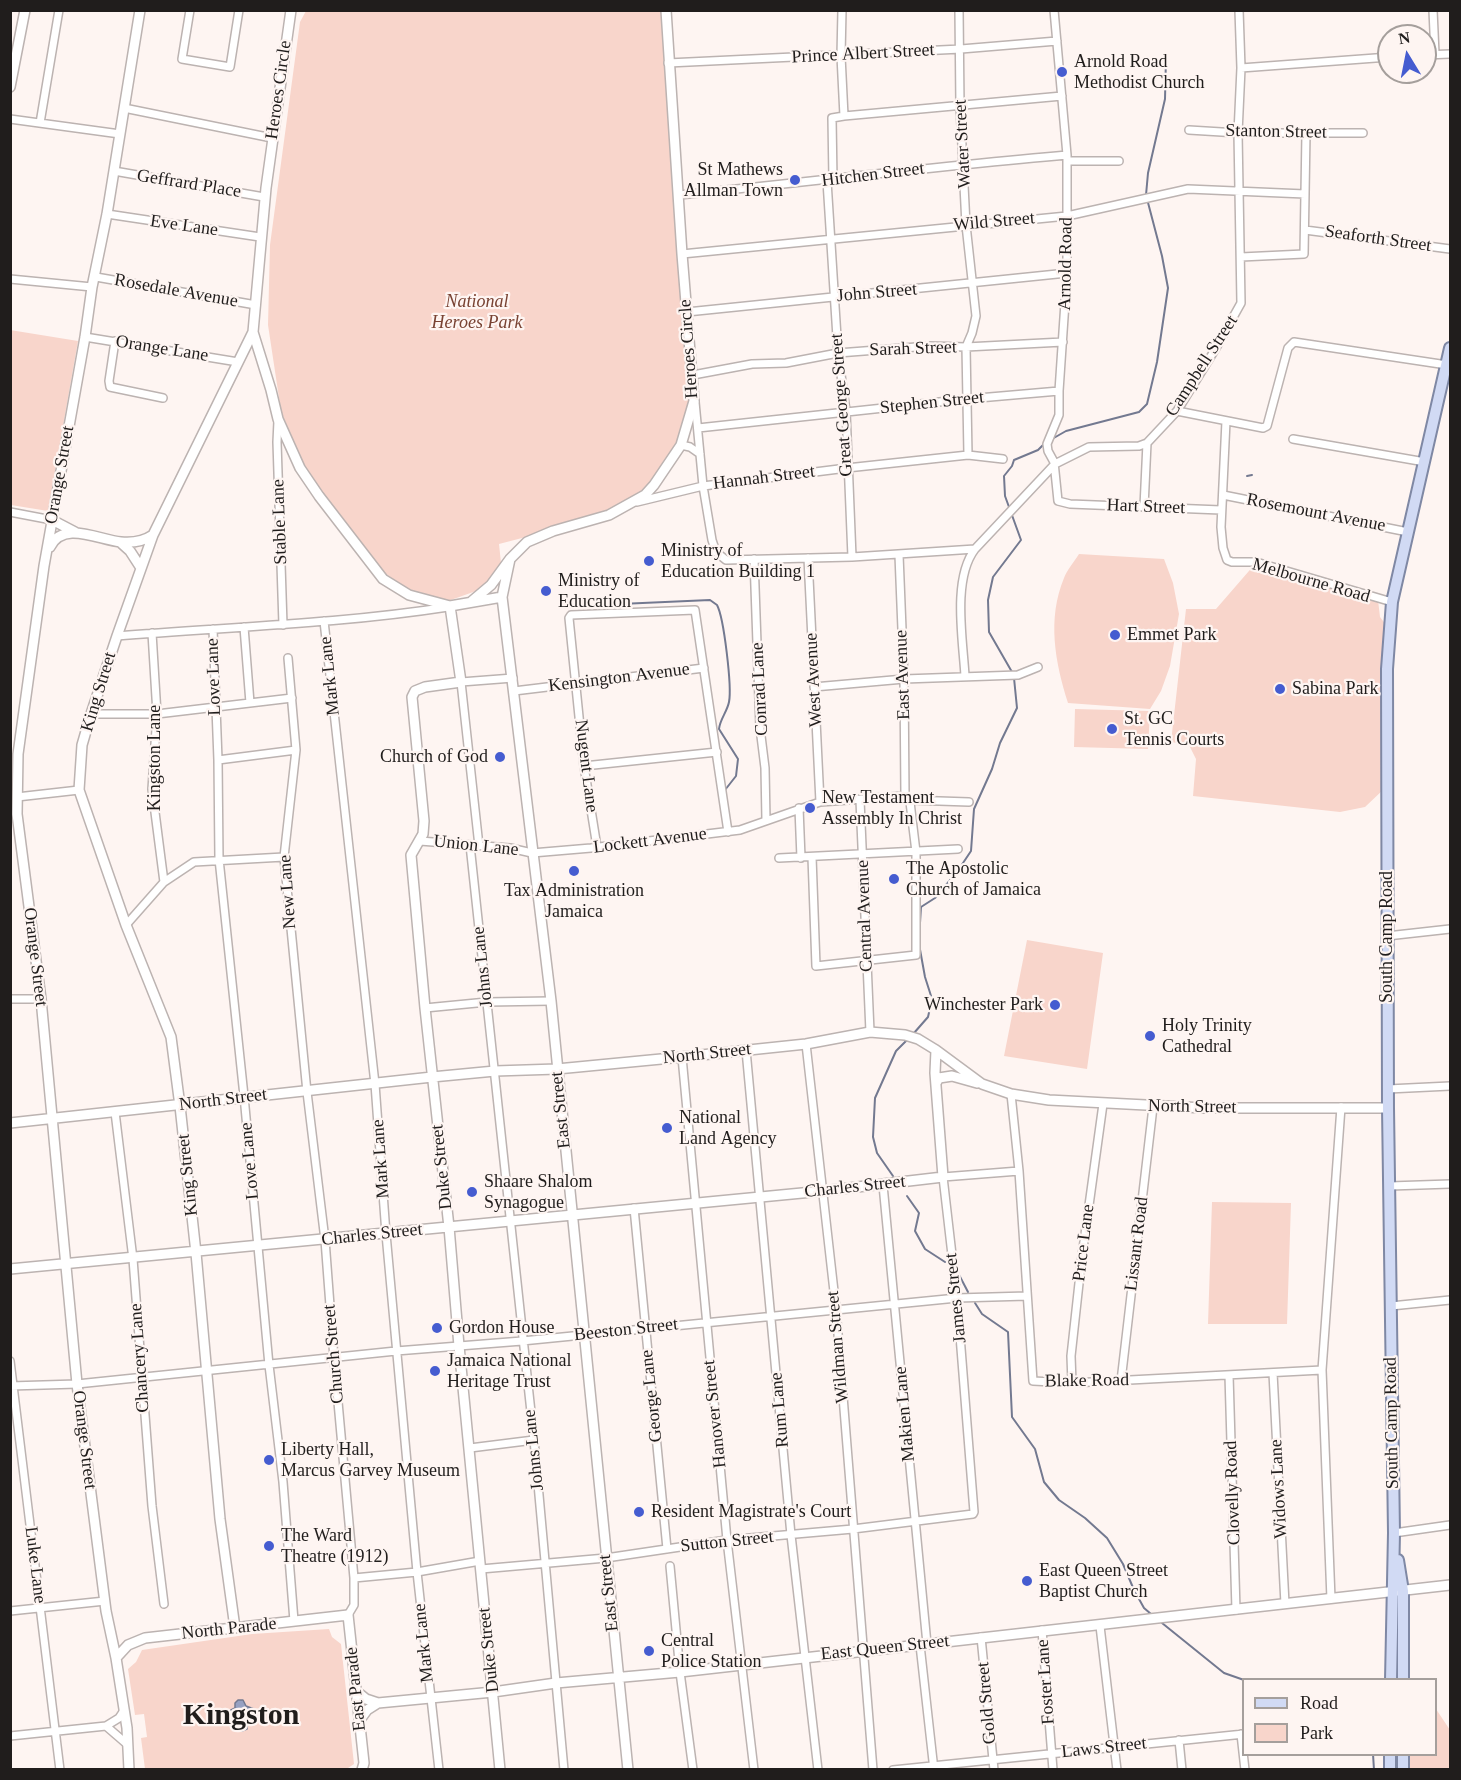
<!DOCTYPE html>
<html>
<head>
<meta charset="utf-8">
<style>
	body { margin:0 }
	#map { position:relative; width:1461px; height:1780px; overflow:hidden; background:#fef5f2; font-family:"Times New Roman",serif }
	canvas { display:block }
	.frame { position:absolute; inset:0; border:12px solid #201d1c; pointer-events:none }
	.legend { position:absolute; left:1242px; top:1678px; width:195px; height:78px; box-sizing:border-box; background:#fef5f2; border:2px solid #a59f9c; margin:0; padding:8px 10px; list-style:none; font-size:18px; color:#201d1c }
	.legend li { display:flex; align-items:center; gap:12px; height:30px }
	.legend b { width:30px; border:2px solid #a59f9c }
	.north { position:absolute; left:1377px; top:24px; width:60px; height:60px; box-sizing:border-box; background:#fef5f2; border:2px solid #a59f9c; border-radius:50%; rotate:350deg; font-size:16px; font-weight:700; line-height:24px; text-align:center; color:#201d1c }
	.north::after { content:''; display:block; margin:auto; width:21px; height:27px; background:#455cd0; clip-path:polygon(50% 0,100% 100%,50% 72%,0 100%) }
</style>
</head>
<body>
<div id="map">
<canvas width="1461" height="1780"></canvas>
<div class="frame"></div>
<ul class="legend">
<li><b style="height:8px;background:#d1daf4"></b>Road</li>
<li><b style="height:16px;background:#f8d5cb"></b>Park</li>
</ul>
<div class="north">N</div>
</div>
<script>
const ctx = document.querySelector('canvas').getContext('2d');
ctx.lineJoin = 'round';
function fillPath(path, color) {
  ctx.fillStyle = color;
  ctx.fill(path, 'evenodd');
}
function trace(path, color, width, dash) {
  ctx.strokeStyle = color;
  ctx.lineWidth = width;
  ctx.lineCap = dash ? 'butt' : 'round';
  ctx.setLineDash(dash || []);
  ctx.stroke(path);
}
function write(font, color, halo, rows, align = 'center') {
  ctx.font = font + ' "Times New Roman",serif';
  ctx.lineWidth = 4.5;
  ctx.setLineDash([]);
  ctx.textBaseline = 'middle';
  ctx.strokeStyle = halo;
  ctx.fillStyle = color;
  for (const [text, x, y, turn = 0] of rows) {
    ctx.save();
    ctx.translate(x, y);
    ctx.rotate((+turn || 0) * Math.PI / 180);
    ctx.textAlign = isNaN(turn) ? turn : align;
    if (halo) ctx.strokeText(text, 0, 0);
    ctx.fillText(text, 0, 0);
    ctx.restore();
  }
}
const green = new Path2D(`
	M306,11H663L691,374L686,447L632,500L595,519L499,544L501,563L493,577L476,591L448,601L412,594L381,570L326,498L303,465L281,411L268,325L270,245L300,22Z
	M10,330L78,341L48,511L11,505Z
	M1079,554L1164,559L1173,583L1179,614L1170,666L1161,691L1150,709L1068,703C1055,662 1047,619 1064,578C1067,570 1074,562 1079,554Z
	M1255,564L1378,600L1380,617L1386,625L1384,636V789L1365,807L1340,812L1193,796L1196,759L1189,745L1171,742L1186,609H1216Z
	M1075,709L1150,711L1148,749L1074,747Z
	M1027,940L1103,953L1087,1069L1004,1056Z
	M1212,1202L1291,1203L1287,1324H1208Z
	M329,1629L332,1637L341,1644L354,1764L345,1770L145,1769L141,1738L147,1737L144,1714L135,1715L128,1669L136,1662L142,1650L252,1634Z
	M1436,1709L1450,1730V1769L1407,1770L1408,1755L1436,1754Z`);
const water = new Path2D(`
	M238,1700H243L246,1706L254,1709L257,1713L256,1718L247,1722V1729L242,1731L238,1728L237,1722L228,1721L225,1717L227,1712L235,1708V1703Z`);
const stream = new Path2D(`
	M1052,439L1066,431L1139,412L1147,404L1157,362L1168,288L1162,256L1146,195L1148,173L1165,99L1166,57
	M1247,476L1252,475
	M620,604L710,600L717,605C724,618 732,687 729,702C727,712 720,719 719,729L738,759L736,776L725,790
	M1012,672L989,632L988,600L993,577L1021,540L1005,496L1004,476L1012,466L1014,460L1038,450L1045,443
	M919,939L921,907L935,898L957,872L971,851L974,809L992,769L1000,743L1017,708L1014,678
	M914,1033L928,1017L932,999L925,977L919,944
	M893,1176L877,1153L873,1137L875,1098L896,1051L908,1039
	M907,1196L919,1213L915,1231L925,1249L945,1262
	M956,1269L968,1292
	M975,1303L982,1314L1008,1332L1012,1417L1035,1449L1044,1482L1059,1500L1085,1518L1107,1538L1123,1564L1134,1590L1144,1608L1151,1614
	M1162,1623L1224,1673L1244,1680
	M1373,1754L1374,1770`);
const street = new Path2D(`
	M190,10L182,59L230,67L239,10
	M959,10L960,106L966,225L976,316L972,333L966,347L968,455
	M1054,10L1067,155V273L1059,391V415L1047,444L1048,451L1054,462L1058,501L1070,504L1221,510
	M1433,10L1435,54
	M1425,55L1450,54
	M668,63L961,49L1057,41
	M1241,68L1389,57
	M124,108L272,138
	M844,116L1062,96
	M10,119L120,134
	M40,123L59,10
	M1189,130L1238,133H1363
	M1067,161H1119
	M114,171L264,197
	M833,180L832,118L844,116L841,56L842,10
	M827,181L838,353L846,411L852,557
	M679,195C808,182 937,166 1067,155
	M107,214L260,237
	M1305,230L1450,249
	M682,254L1067,216L1188,189L1305,194
	M1241,257L1304,254L1306,133
	M96,277L256,305
	M10,279L92,287
	M687,312L1067,273
	M85,337L238,362
	M115,341L109,381L110,387L163,398
	M693,375L752,364L786,363L838,353L929,346L966,347L1063,342
	M695,402L703,486L712,540L716,552L726,560L852,557L975,549L1055,464L1089,447L1139,446L1147,443L1177,411L1216,348L1241,303L1238,133L1241,68L1239,10
	M1177,411L1263,428L1267,426L1288,348L1294,342L1447,365
	M278,421L277,442L283,625
	M1226,421L1221,527L1223,548L1227,560L1232,562H1256L1392,602
	M698,428L967,399L1059,391
	M1293,439L1425,462
	M681,445L690,447L700,454
	M1223,495L1408,532
	M637,502L703,486L847,468L968,455L1003,459
	M1144,507L1147,443
	M10,512L52,520
	M899,555L904,679L905,796
	M808,558L820,802
	M754,559L760,728L765,768L766,820
	M324,621L375,1084L386,1234L417,1572L439,1770
	M244,627L250,703
	M213,629L218,760L219,859L244,1096L269,1365L283,1482L294,1621
	M152,633L157,714L152,789L164,882
	M117,636C227,627 339,624 448,607
	M288,658L296,750L284,857L307,1092L325,1240L334,1358L354,1578V1605L348,1615
	M965,676C963,640 952,579 975,549
	M814,687L904,679L1018,675L1038,667
	M514,691L704,668
	M91,714H157L292,698
	M218,760L296,750
	M584,766L717,752
	M17,797L79,790
	M860,800L870,1032
	M909,800L969,802
	M799,808L801,858
	M420,841L510,848L532,853L591,848L740,830L820,802L905,796
	M470,845L534,1440L564,1770
	M479,846L461,682L513,678
	M597,847L584,766L569,618L571,615L695,610L728,832
	M812,857L816,966L916,955V852L910,802
	M779,858L958,849
	M126,925L164,882L194,862L284,857
	M1387,936L1450,929
	M10,999H41
	M425,1008L487,1002L551,1001
	M806,1044L836,1309L873,1770
	M746,1050L791,1535L818,1770
	M682,1057L727,1540L754,1770
	M1388,1089L1450,1086
	M1011,1094L1019,1171L1033,1381L1072,1383L1322,1370
	M115,1112L133,1259L152,1506L164,1604
	M883,1185L927,1644
	M1390,1186L1450,1184
	M634,1208L667,1549
	M1391,1306L1450,1300
	M10,1361L60,1770
	M1273,1373L1285,1604
	M1229,1375L1236,1610
	M1121,1381L1153,1107
	M1072,1383L1071,1356L1082,1256L1103,1104
	M10,1386L77,1384L396,1351L522,1341L957,1298L1027,1296
	M470,1448L534,1440
	M1394,1533L1450,1525
	M670,1566L680,1672L693,1770
	M481,1569L606,1558L727,1540L853,1529L973,1514L974,1512L957,1298L943,1177L1019,1171
	M354,1578L417,1572L480,1561
	M1331,1599L1322,1370L1341,1107
	M10,1611L105,1601
	M1100,1626L1117,1770
	M1042,1630L1053,1770
	M981,1637L994,1770
	M920,1645L934,1770
	M106,1726L128,1745
	M1241,1734L1245,1770
	M10,1736L106,1726L119,1718L123,1712
	M1179,1740L1182,1770
	M893,1770L1244,1734`);
const secondary = new Path2D(`
	M291,10L266,188L253,332L271,390L278,419L300,468L319,496L383,579L409,595L450,606L502,597
	M10,87L25,10
	M52,520L75,532
	M120,542L130,551L141,568
	M50,547C63,520 99,540 121,542C132,543 144,541 153,535
	M510,559L502,597L551,1001L628,1770
	M472,601L491,585L510,559L527,542L553,531L609,515L645,495L654,485L681,445L694,401L682,254L666,10
	M450,606L461,682L425,687L415,691L412,697L424,821L423,834L411,855L425,1008L449,1227L459,1346L500,1770
	M936,1083L939,1078L952,1076L977,1083
	M10,1123L432,1077L495,1071L557,1069L682,1057L806,1044L870,1032L905,1035L918,1039L936,1050L982,1084L1011,1094L1049,1100L1204,1108H1388
	M10,1269L823,1191L943,1177L935,1073L936,1050
	M235,1628L220,1519L196,1253L180,1106L171,1037L126,925L79,790L82,745L91,714L117,636L153,535L253,332
	M116,1658L128,1645L145,1638L348,1615L364,1763L362,1770
	M356,1691L366,1699L378,1703L493,1692L556,1683L680,1672L1450,1585
	M359,1721L367,1710L378,1703
	M129,1770L127,1728L116,1658L106,1611L77,1384L41,999L17,814L18,754L44,566L85,337L92,287L107,214L140,10`);
const primary = new Path2D(`
	M1398,1560L1403,1591V1680
	M1391,1680L1394,1533L1388,1108L1387,669L1392,602L1450,348
	M1390,1770V1754
	M1403,1770V1754`);
const markers = [
	[1062,72,6,"#455cd0"],
	[795,180,6,"#455cd0"],
	[649,561,6,"#455cd0"],
	[546,591,6,"#455cd0"],
	[1115,635,6,"#455cd0"],
	[1280,689,6,"#455cd0"],
	[1112,729,6,"#455cd0"],
	[500,757,6,"#455cd0"],
	[810,808,6,"#455cd0"],
	[574,871,6,"#455cd0"],
	[894,879,6,"#455cd0"],
	[1055,1005,6,"#455cd0"],
	[1150,1036,6,"#455cd0"],
	[667,1128,6,"#455cd0"],
	[472,1192,6,"#455cd0"],
	[437,1328,6,"#455cd0"],
	[435,1371,6,"#455cd0"],
	[269,1460,6,"#455cd0"],
	[639,1512,6,"#455cd0"],
	[269,1546,6,"#455cd0"],
	[1027,1581,6,"#455cd0"],
	[649,1651,6,"#455cd0"]
];
const streetNames = [
	["Prince Albert Street",863,54,-3],
	["Heroes Circle",279,90,-82],
	["Stanton Street",1276,132,1],
	["Water Street",963,144,-93],
	["Hitchen Street",873,175,-7],
	["Geffrard Place",189,184,9],
	["Wild Street",994,222,-5],
	["Eve Lane",184,226,8],
	["Seaforth Street",1378,239,8],
	["Arnold Road",1066,264,-89],
	["Rosedale Avenue",176,291,10],
	["John Street",877,293,-5],
	["Orange Lane",162,349,9],
	["Heroes Circle",689,349,-94],
	["Sarah Street",913,349,-2],
	["Campbell Street",1202,366,-57],
	["Stephen Street",932,403,-6],
	["Great George Street",842,405,-94],
	["Orange Street",60,475,-80],
	["Hannah Street",764,478,-7],
	["Hart Street",1146,507,2],
	["Rosemount Avenue",1316,513,11],
	["Stable Lane",280,522,-92],
	["Melbourne Road",1311,581,16],
	["East Avenue",903,675,-92],
	["Mark Lane",330,676,-96],
	["Love Lane",214,677,-92],
	["Kensington Avenue",619,678,-7],
	["West Avenue",814,680,-93],
	["Conrad Lane",760,689,-93],
	["King Street",99,692,-73],
	["Kingston Lane",155,758,-90],
	["Nugent Lane",586,766,83],
	["Lockett Avenue",650,841,-7],
	["Union Lane",476,846,6],
	["New Lane",288,892,-94],
	["Central Avenue",865,916,-92],
	["South Camp Road",1387,937,-90],
	["Orange Street",35,957,83],
	["Johns Lane",483,967,-96],
	["North Street",707,1054,-6],
	["North Street",223,1100,-7],
	["North Street",1192,1107,1],
	["East Street",561,1110,-96],
	["Mark Lane",381,1159,-94],
	["Love Lane",250,1161,-95],
	["Duke Street",442,1167,-96],
	["King Street",188,1175,-96],
	["Charles Street",855,1187,-6],
	["Charles Street",372,1235,-6],
	["Price Lane",1084,1243,-83],
	["Lissant Road",1137,1244,-83],
	["James Street",956,1298,-96],
	["Beeston Street",626,1330,-6],
	["Wildman Street",838,1347,-95],
	["Church Street",334,1354,-95],
	["Chancery Lane",140,1358,-94],
	["Blake Road",1087,1381,-1],
	["George Lane",652,1396,-96],
	["Rum Lane",780,1410,-95],
	["Hanover Street",715,1414,-96],
	["Makien Lane",905,1414,-95],
	["South Camp Road",1392,1423,-91],
	["Orange Street",84,1440,83],
	["Johns Lane",534,1450,-96],
	["Widows Lane",1279,1489,-93],
	["Clovelly Road",1233,1493,-92],
	["Sutton Street",727,1542,-6],
	["Luke Lane",35,1565,83],
	["East Street",609,1593,-96],
	["North Parade",229,1629,-6],
	["Mark Lane",424,1643,-96],
	["East Queen Street",885,1648,-6],
	["Duke Street",489,1650,-96],
	["Foster Lane",1046,1682,-94],
	["East Parade",356,1689,-96],
	["Gold Street",987,1703,-95],
	["Laws Street",1104,1748,-6]
];
const poiNames = [
	["Arnold Road",1074,62],
	["Methodist Church",1074,83],
	["St Mathews",783,170,"right"],
	["Allman Town",783,191,"right"],
	["Ministry of",661,551],
	["Education Building 1",661,572],
	["Ministry of",558,581],
	["Education",558,602],
	["Emmet Park",1127,635],
	["Sabina Park",1292,689],
	["St. GC",1124,719],
	["Tennis Courts",1124,740],
	["Church of God",488,757,"right"],
	["New Testament",822,798],
	["Assembly In Christ",822,819],
	["The Apostolic",906,869],
	["Church of Jamaica",906,890],
	["Tax Administration",574,891,"center"],
	["Jamaica",574,912,"center"],
	["Winchester Park",1043,1005,"right"],
	["Holy Trinity",1162,1026],
	["Cathedral",1162,1047],
	["National",679,1118],
	["Land Agency",679,1139],
	["Shaare Shalom",484,1182],
	["Synagogue",484,1203],
	["Gordon House",449,1328],
	["Jamaica National",447,1361],
	["Heritage Trust",447,1382],
	["Liberty Hall,",281,1450],
	["Marcus Garvey Museum",281,1471],
	["Resident Magistrate's Court",651,1512],
	["The Ward",281,1536],
	["Theatre (1912)",281,1557],
	["East Queen Street",1039,1571],
	["Baptist Church",1039,1592],
	["Central",661,1641],
	["Police Station",661,1662]
];
const parkNames = [
	["National",477,302],
	["Heroes Park",477,323]
];
const townNames = [
	["Kingston",241,1716]
];
fillPath(green, '#f8d5cb');
fillPath(water, '#96a1c2');
trace(water, '#737990', 1.5);
trace(stream, '#737990', 2);
trace(street, '#bcb3b1', 10);
trace(secondary, '#bcb3b1', 12);
trace(primary, '#7f88a4', 14);
trace(street, '#fff', 7);
trace(secondary, '#fff', 9);
trace(primary, '#d1daf4', 10);
for (const [x, y, r, color] of markers) {
  const dot = new Path2D();
  dot.arc(x, y, r, 0, 2 * Math.PI);
  ctx.fillStyle = color;
  ctx.fill(dot);
  trace(dot, '#fef5f2', 2);
}
write('18px', '#201d1c', '#fef5f2', streetNames);
write('18px', '#201d1c', '#fef5f2', poiNames, 'left');
write('italic 18px', '#794333', '#fef5f2', parkNames);
write('bold 30px', '#201d1c', '#fef5f2', townNames);
</script>
</body>
</html>
